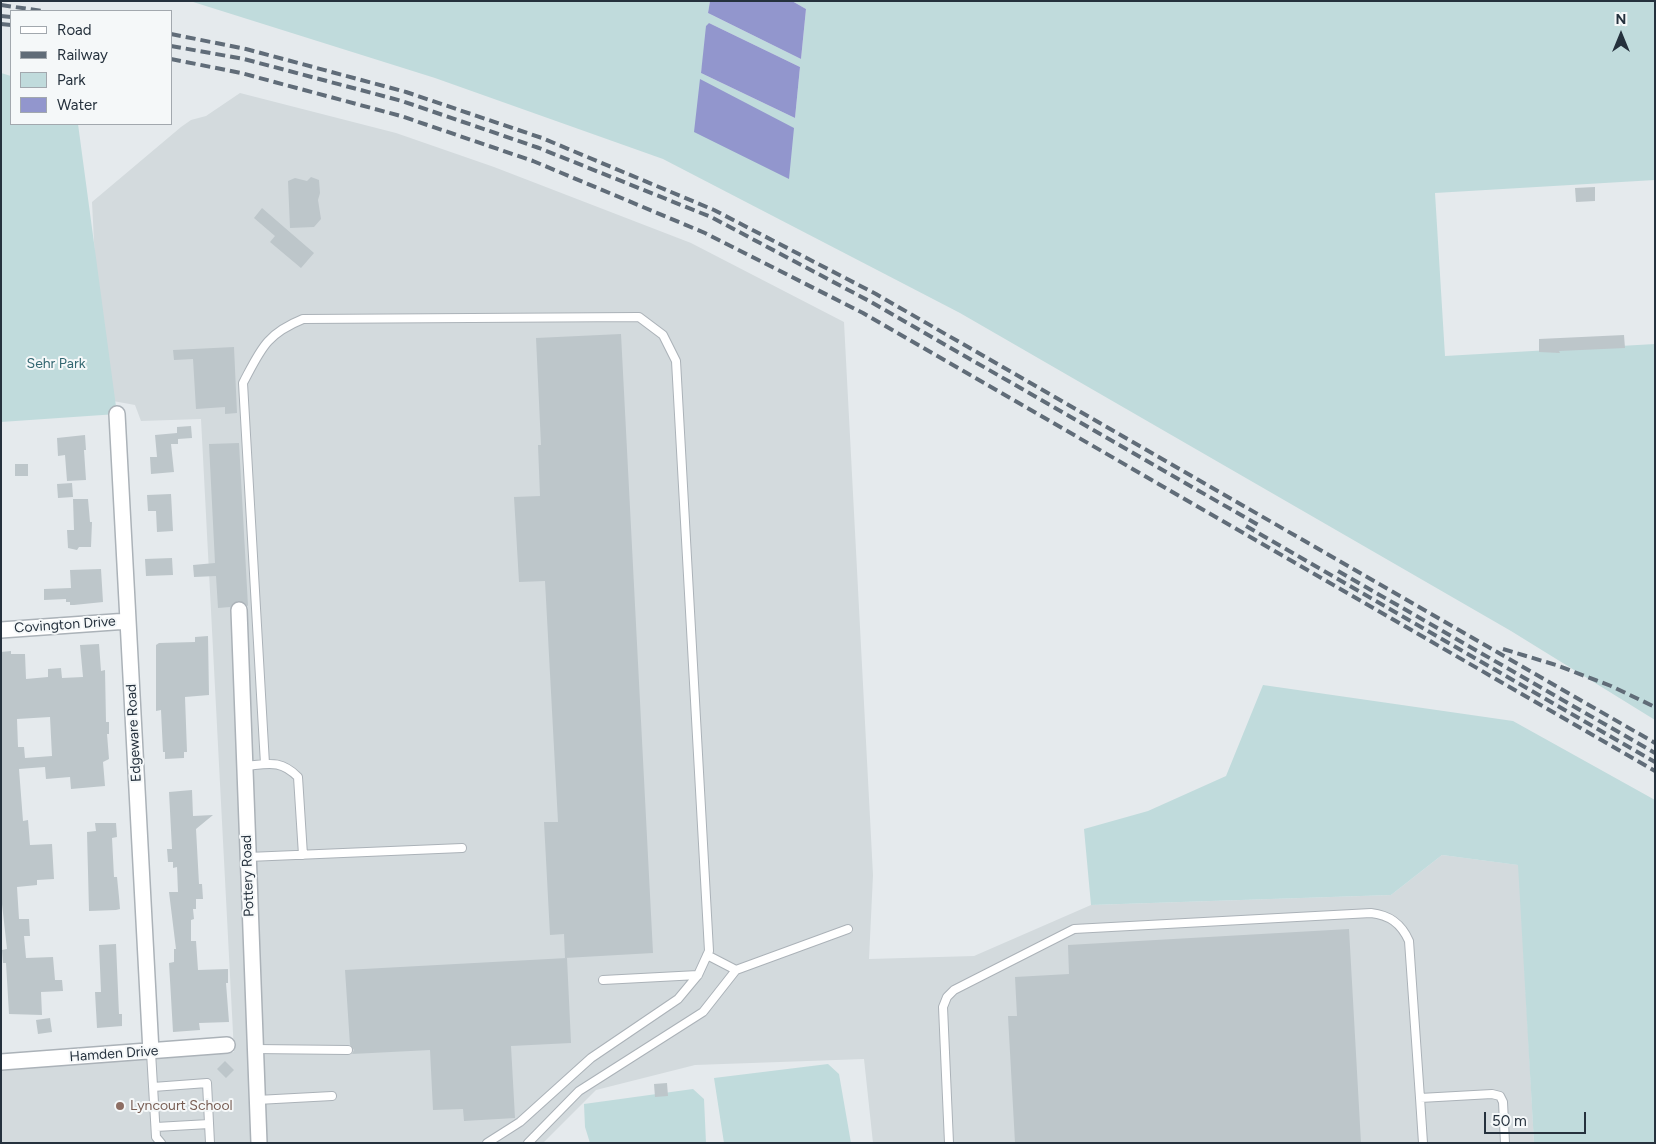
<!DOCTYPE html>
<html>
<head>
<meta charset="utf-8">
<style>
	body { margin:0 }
	#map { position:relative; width:1656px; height:1144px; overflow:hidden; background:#e5eaed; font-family:Figtree,sans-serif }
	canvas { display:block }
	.frame { position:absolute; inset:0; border:2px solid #25313d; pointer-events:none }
	.legend { position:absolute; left:10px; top:10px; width:162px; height:115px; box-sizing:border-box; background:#f5f8f9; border:1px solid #a2a8ae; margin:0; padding:6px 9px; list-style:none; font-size:15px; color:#25313d }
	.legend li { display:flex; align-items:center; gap:10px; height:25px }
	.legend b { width:25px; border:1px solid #a2a8ae }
	.north { position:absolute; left:1596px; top:10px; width:50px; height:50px; -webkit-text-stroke:4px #f5f8f9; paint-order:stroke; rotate:0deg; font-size:14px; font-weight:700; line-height:20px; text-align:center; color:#25313d }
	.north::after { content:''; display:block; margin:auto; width:18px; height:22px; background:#25313d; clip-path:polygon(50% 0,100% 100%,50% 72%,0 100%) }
	.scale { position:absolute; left:1484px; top:1112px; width:102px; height:22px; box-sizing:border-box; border:2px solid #25313d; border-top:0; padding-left:6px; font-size:15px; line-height:18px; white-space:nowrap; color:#25313d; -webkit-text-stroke:4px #f5f8f9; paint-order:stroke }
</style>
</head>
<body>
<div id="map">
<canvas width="1656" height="1144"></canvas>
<div class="frame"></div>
<ul class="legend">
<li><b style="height:6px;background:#fff"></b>Road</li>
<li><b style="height:6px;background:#606c78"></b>Railway</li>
<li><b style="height:14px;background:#c0dbdc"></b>Park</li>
<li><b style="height:14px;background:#9296cd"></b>Water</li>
</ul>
<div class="north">N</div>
<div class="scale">50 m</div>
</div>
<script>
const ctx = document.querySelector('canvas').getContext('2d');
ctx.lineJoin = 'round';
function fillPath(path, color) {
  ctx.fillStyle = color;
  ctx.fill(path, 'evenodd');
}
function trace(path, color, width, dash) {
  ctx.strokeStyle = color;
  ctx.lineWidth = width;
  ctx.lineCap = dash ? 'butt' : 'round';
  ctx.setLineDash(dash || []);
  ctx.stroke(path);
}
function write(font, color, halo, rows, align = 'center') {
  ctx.font = font + ' Figtree,sans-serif';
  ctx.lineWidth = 4;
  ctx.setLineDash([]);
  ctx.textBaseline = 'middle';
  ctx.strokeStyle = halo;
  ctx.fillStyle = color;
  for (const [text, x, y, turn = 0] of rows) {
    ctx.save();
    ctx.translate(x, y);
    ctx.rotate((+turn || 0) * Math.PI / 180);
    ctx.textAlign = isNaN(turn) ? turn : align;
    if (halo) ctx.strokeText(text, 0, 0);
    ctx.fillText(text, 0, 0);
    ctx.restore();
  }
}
const built = new Path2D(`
	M240,93L396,133L494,167L691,243L844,322L873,875L869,959L974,956L1091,905L1391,895L1442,855L1519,865L1534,1143H873L864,1059L695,1065L596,1090L543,1143H1V1070L234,1052L201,419L141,421L135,405L102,399L92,202L181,127L191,120L206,116Z`);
const green = new Path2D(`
	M190,1H710L708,13L801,59L806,9L792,1H1655V180L1435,193L1445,356L1655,344V720L1511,631L960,313L663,159L435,78ZM709,23L800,67L795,118L701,73Z
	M1,73L11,76V124H78L117,414L1,422Z
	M1263,685L1513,721L1655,800V1143H1534L1518,865L1442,855L1391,895L1091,905L1084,829L1148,811L1226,776Z
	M828,1064L839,1074L851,1143H724L714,1078Z
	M693,1089L704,1099L706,1143H590L585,1127L584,1104Z`);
const water = new Path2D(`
	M710,1H792L806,9L801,59L708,13Z
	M709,23L800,67L795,118L701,73L706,26Z
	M700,79L794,128L789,179L694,132Z`);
const building = new Path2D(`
	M311,177L319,180L320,193L318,200L321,219L314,227L290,228L288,181L295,178L307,181Z
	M1595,187V201L1576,202L1575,188Z
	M262,208L314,253L301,268L270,242L275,236L254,218Z
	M621,334L653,953L565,958L564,934L550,935L544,822H558L545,581L519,582L514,497L540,496L538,445H541L536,338Z
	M1624,335L1625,348L1559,351L1560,353L1539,352V339Z
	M234,347L237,413L225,414V407L196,409L193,359L174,360L173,350Z
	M191,426L192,438L178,439V444H171L174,472L151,474L150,457H157L155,435L177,433V427Z
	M85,435L86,450H84L86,480L67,481L65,455L58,456L57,438Z
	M239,443L248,606L238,601L230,607L218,608L216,576L194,577L193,565L215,563L209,444Z
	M15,464H28V476H15Z
	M72,483L73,497L58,498L57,484Z
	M171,494L173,531L157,532L156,511H148L147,495Z
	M73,499H88L90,522H92L91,547H79L77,550L68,548L67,530H74Z
	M172,558L173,575L146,576L145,559Z
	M101,569L103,602L74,605H70V602H66V599L44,600V589L71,588L70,570Z
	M208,636L209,695L185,697L187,752H184V758L165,759V752H163L161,710L156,711V645L159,643L195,642V637Z
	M99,644L101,671L105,670L106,722H109V734H107L109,759L103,762L105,786L71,789L70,777L46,779L45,767L19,769L23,821L28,820L30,845L52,844L54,879L37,880V885L17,887L19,919H29L30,936H24L26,958L53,957L55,980H62L63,991L41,992L42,1015L9,1014L6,963H3L2,950L7,949L1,895V652L11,651V654H25L26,679L48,677V669L61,668L62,678L83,677L80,645ZM50,717L52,756L25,758L24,747H18L17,719Z
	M192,790L193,816L213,815L196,829L199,884H202L203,899H196V909H193L194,919L191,920V941H196L198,970L228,969V983H226L229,1022L199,1023L200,1030L173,1032L169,963L174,962V949H176L169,892H178L177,867L173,868V862H168L167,849H172L169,792Z
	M95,823H116L117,837L112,838L114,877H117L119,897L120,909L116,910L89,911L87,832L96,831Z
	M1349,929L1361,1143H1015L1008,1016H1017L1015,977L1069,974L1068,945Z
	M116,944L119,1014H122V1026L97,1028L95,992H101L99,945Z
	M567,958L571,1043L511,1046L515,1118L464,1121L463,1109L433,1110L430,1050L352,1054L354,1050L350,1045L345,970Z
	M50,1018L52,1032L38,1034L36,1020Z
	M225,1061L234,1070L226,1078L217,1069Z
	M667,1083L668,1096L655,1097L654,1084Z`);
const lane = new Path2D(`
	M265,764L243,383C261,349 266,334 303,319L639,317L663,335L676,361L709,951L698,975L678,999L591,1058L520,1122L487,1143
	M245,766C268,764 280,759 298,777L303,855
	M248,857L462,848
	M736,970L848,929
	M603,980L698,975
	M255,1049L348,1050
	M151,1052L156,1137L161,1143
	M153,1087L207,1083L210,1143
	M1420,1098L1423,1143
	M257,1100L332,1096
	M156,1127L209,1124
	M528,1143L579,1091L703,1012L736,970L707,955
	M949,1143L943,1007L947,997L954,990L1074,929L1371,913C1389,915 1401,923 1409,941L1420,1098L1492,1094L1500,1096L1503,1102L1505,1143`);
const street = new Path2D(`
	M117,414L151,1052
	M239,610L259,1143
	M1,630L128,621
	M1,1062L227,1045`);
const rail = new Path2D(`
	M1,5L43,11
	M1,16L11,17
	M1,24L11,25
	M171,34L246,49L406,92L542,138L714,210L876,294L1655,743
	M171,46L244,59L402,101L539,148L711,217L871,302L1260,526
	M171,59L241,73L401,116L533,161L705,233L863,313L1655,771
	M1246,526L1655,762
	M1338,571L1655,753
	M1503,649L1556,665L1611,686L1655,707`);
const markers = [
	[120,1106,5,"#8d6e63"]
];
const parkNames = [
	["Sehr Park",56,364]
];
const streetNames = [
	["Covington Drive",65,625,-4],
	["Edgeware Road",134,733,-93],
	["Pottery Road",248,876,-92],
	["Hamden Drive",114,1054,-4]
];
const educationNames = [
	["Lyncourt School",130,1106]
];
fillPath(built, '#d3dadd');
fillPath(green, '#c0dbdc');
fillPath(water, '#9296cd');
fillPath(building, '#bdc6ca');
trace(lane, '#abb2b8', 10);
trace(street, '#abb2b8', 18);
trace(lane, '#fff', 8);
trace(street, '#fff', 15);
trace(rail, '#606c78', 4, [10, 5]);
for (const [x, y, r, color] of markers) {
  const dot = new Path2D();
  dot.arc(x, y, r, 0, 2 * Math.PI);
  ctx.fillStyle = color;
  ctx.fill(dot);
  trace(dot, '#f5f8f9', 2);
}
write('14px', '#336771', '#f5f8f9', parkNames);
write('14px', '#25313d', '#f5f8f9', streetNames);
write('14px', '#785e54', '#f5f8f9', educationNames, 'left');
</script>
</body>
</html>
